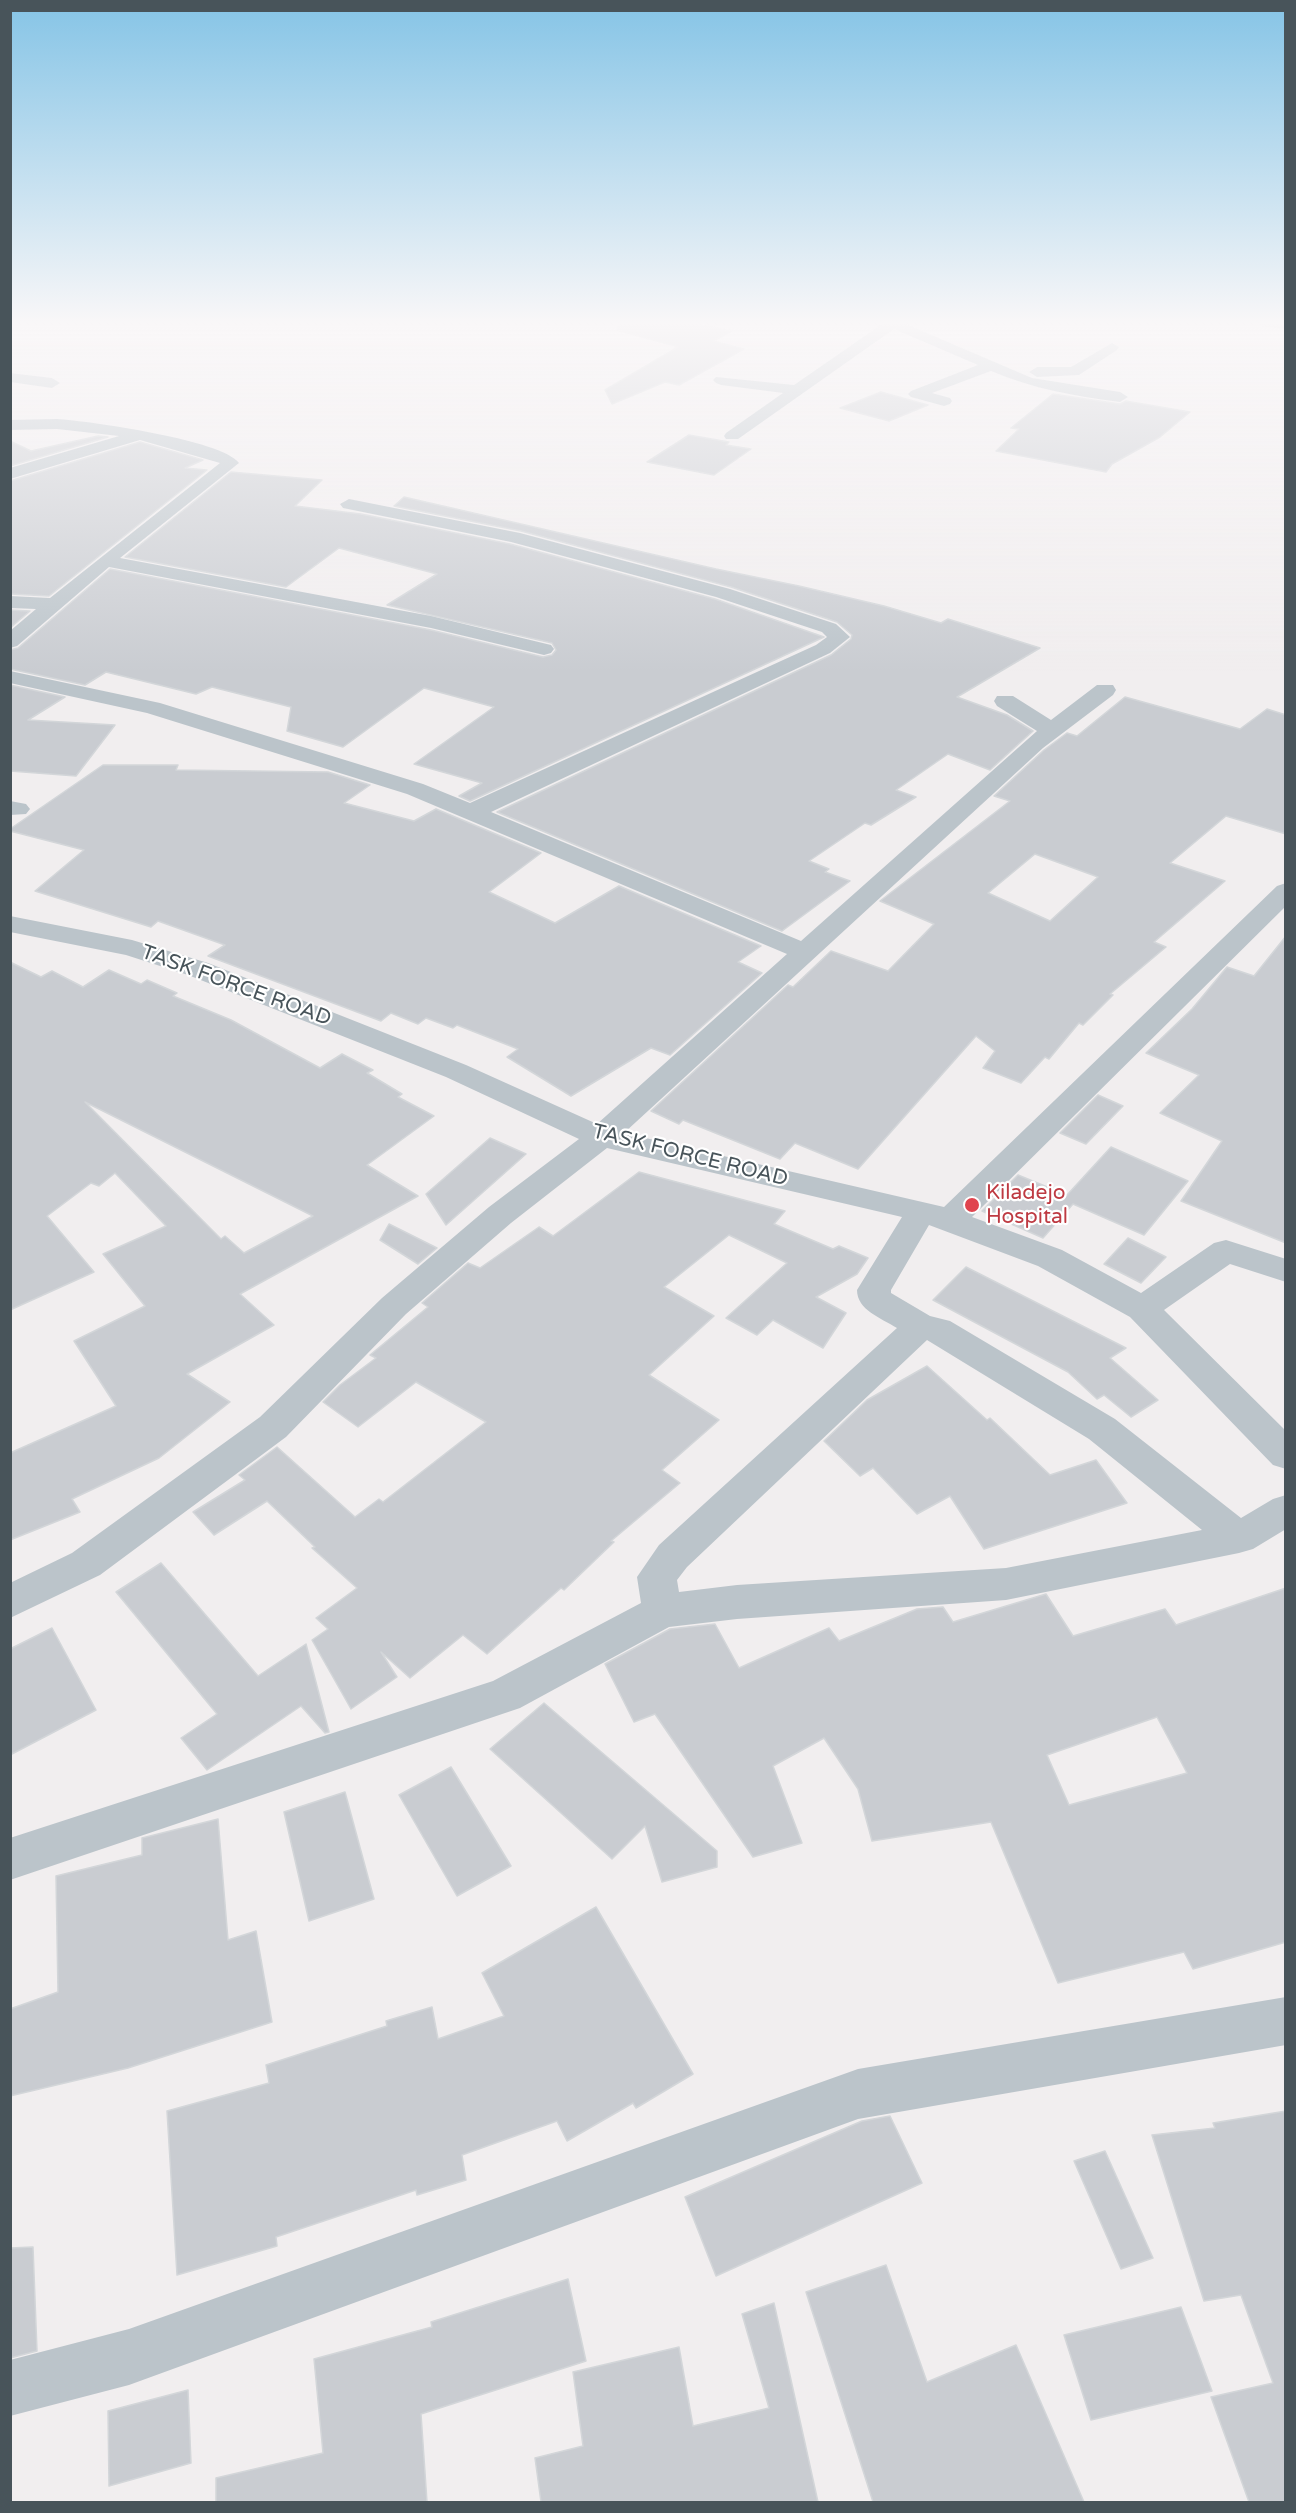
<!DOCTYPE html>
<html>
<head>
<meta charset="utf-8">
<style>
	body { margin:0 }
	#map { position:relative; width:1296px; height:2513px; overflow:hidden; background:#f1eeef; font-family:"Varela Round",sans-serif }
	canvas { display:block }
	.frame { position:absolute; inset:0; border:12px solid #48545a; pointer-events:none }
</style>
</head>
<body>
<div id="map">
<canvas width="1296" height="2513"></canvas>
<div class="frame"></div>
</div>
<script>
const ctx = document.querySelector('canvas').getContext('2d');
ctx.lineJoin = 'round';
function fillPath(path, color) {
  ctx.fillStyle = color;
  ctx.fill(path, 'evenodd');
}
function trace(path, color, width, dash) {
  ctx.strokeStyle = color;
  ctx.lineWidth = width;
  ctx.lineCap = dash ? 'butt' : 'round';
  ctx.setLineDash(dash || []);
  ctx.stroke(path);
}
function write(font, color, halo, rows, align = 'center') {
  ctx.font = font + ' "Varela Round",sans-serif';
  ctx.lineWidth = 4.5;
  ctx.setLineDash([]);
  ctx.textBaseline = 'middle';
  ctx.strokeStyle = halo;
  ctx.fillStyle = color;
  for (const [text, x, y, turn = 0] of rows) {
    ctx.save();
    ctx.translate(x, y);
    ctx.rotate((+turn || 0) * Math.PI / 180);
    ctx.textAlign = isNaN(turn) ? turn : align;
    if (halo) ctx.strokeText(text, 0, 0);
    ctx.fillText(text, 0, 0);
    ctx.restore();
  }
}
const building = new Path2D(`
	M618,322H685L732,331L713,341L744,349L679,385L665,382L612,404L605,390L678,347L617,330Z
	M881,392L928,405L889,421L840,408Z
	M1053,394L1120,404L1126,401L1190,412L1160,437L1112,464L1106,472L996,451L1019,429L1011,428Z
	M689,435L729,442L726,445L751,449L714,475L647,462Z
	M98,436L108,437L10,466V441L31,451Z
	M140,442L203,460L185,468L207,470L49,596L10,594V481Z
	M231,472L322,480L295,506L361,514L510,544L715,599L824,637L470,801L459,796L482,783L414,764L494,707L424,688L343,747L287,731L291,707L212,687L196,694L106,672L85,685L10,669V650L18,648L110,569L431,630L543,657L552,655L556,650L552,643L387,605L437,574L339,548L286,587L125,557Z
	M404,497L716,569L799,586L884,606L941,623L948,619L1040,648L957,697L1007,715L1033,731L990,770L948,754L896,790L916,797L871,825L865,823L809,861L829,869L825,872L850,881L782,931L497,812L831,655L851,639L852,635L837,622L731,587L521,531L394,506Z
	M10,610L30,611L10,628Z
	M10,685L65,697L28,720L115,725L76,776L10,771Z
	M1125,697L1240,729L1267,709L1286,715V834L1226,816L1170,863L1225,881L1154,942L1166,947L1110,994L1113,995L1083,1025L1079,1023L1049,1059L1045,1057L1021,1083L983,1068L995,1051L976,1036L858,1169L795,1143L780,1159L683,1120L679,1124L651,1111L788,985L793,987L831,951L888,971L934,924L880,901L1010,801L994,796L1044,750L1067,733L1077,736ZM1035,854L1098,877L1050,921L988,893Z
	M103,765H178L176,770L328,772L370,785L344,803L414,821L436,809L541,853L489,892L555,923L619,886L761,946L738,962L762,973L670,1055L651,1048L571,1096L507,1057L518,1049L457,1025L453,1028L426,1018L418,1024L391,1013L381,1021L208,956L225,945L158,921L151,927L35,891L84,850L10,831V829Z
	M1286,936V1243L1181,1201L1222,1141L1160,1113L1199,1075L1146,1053L1192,1009L1227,967L1254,976Z
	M10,962L41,977L52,971L83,987L109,970L141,984L147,980L177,993L173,996L231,1020L320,1068L342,1054L373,1070L367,1073L402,1094L398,1097L434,1116L367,1165L418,1196L240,1294L274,1325L187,1374L230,1402L159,1458L72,1499L80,1512L10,1540V1453L116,1406L74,1341L145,1306L103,1254L166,1226L115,1173L99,1186L91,1183L47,1216L94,1272L10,1310ZM85,1102L313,1216L244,1253L225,1236L221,1239Z
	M1098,1095L1123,1106L1086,1144L1060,1133Z
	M490,1138L526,1154L446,1225L426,1194Z
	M1111,1147L1188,1181L1144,1235L1073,1204L1043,1238L982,1211L1018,1175L1067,1195Z
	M639,1172L785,1211L774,1224L833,1249L839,1246L868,1258L857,1274L816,1297L846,1313L823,1348L773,1320L757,1335L726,1318L787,1263L729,1235L664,1287L714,1316L649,1375L719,1420L662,1470L680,1483L611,1541L614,1542L564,1590L561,1588L487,1654L463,1635L410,1678L381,1652L397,1677L351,1709L312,1640L328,1629L316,1618L357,1588L312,1548L315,1547L267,1501L214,1535L193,1512L245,1480L239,1475L277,1447L355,1517L379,1499L383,1502L486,1422L416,1382L358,1427L323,1402L340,1385L376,1358L370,1355L428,1307L422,1303L468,1263L480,1268L539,1227L553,1236Z
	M389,1224L437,1248L418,1264L380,1240Z
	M1128,1238L1166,1257L1141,1283L1104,1264Z
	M966,1267L1126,1348L1110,1358L1158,1400L1131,1417L1104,1395L1097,1399L1068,1372L933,1300Z
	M927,1366L987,1420L990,1418L1050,1475L1096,1460L1127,1503L984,1549L950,1496L917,1514L873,1468L860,1476L824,1441L867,1400Z
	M161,1563L258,1676L306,1644L329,1732L325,1733L301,1706L207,1770L181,1738L217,1714L116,1592Z
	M1286,1588V1942L1193,1969L1184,1952L1058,1983L991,1822L872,1841L858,1789L824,1738L773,1766L802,1843L753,1857L655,1714L634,1722L605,1664L670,1629L715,1624L739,1668L829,1628L839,1641L917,1609L943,1607L953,1622L1046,1594L1073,1636L1165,1609L1176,1625ZM1157,1717L1187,1773L1069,1805L1047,1755Z
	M52,1628L96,1710L10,1755V1649Z
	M544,1703L717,1851V1867L662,1882L645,1826L612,1859L490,1749Z
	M451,1767L511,1866L457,1896L399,1795Z
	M345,1792L374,1899L309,1921L284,1812Z
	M218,1819L228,1940L256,1931L272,2022L128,2068L10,2096V2009L58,1992L56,1876L142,1855V1838Z
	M596,1907L693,2074L636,2108L633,2103L567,2141L557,2121L462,2155L466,2180L417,2195L416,2190L276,2237L277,2246L177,2275L167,2111L269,2083L266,2065L387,2026L386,2021L432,2007L438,2039L504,2016L482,1973Z
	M1286,2111V2502H1249L1211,2397L1273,2383L1241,2295L1204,2301L1152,2135L1215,2128L1213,2123Z
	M890,2116L922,2183L716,2276L685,2197L862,2121Z
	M1105,2151L1153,2258L1121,2269L1074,2161Z
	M33,2247L37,2351L10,2358V2248Z
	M886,2265L927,2382L1016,2345L1084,2502H873L806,2292Z
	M568,2279L586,2361L421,2414L427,2502H216V2478L323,2453L314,2359L432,2327L431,2322Z
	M774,2303L818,2502H541L535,2458L583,2446L573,2372L679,2347L693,2426L769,2408L742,2314Z
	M1181,2307L1212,2391L1091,2420L1064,2335Z
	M188,2390L191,2463L109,2486L108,2411Z`);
const minor = new Path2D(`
	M885,322H901L1032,378L1120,392L1128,397L1120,402C1075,396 1033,389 991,371L932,393L950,398L952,401L950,404L944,406L911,397L908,394L911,391L978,365L894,329L738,439H726L724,436L726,433L783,393L721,385L716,383L713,380L716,377L794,385Z
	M1255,322H1286V329L1262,326Z
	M1112,343L1119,347L1117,350L1079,375L1037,377L1029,372L1037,367H1071Z
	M10,373L52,378L60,383L52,388L10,382Z
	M57,419C89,421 223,440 239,463L120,558L431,616L551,645L554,649L551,653L544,655L431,628L109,567L17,646L10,648V631L36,609L10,608V596L50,598L220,463L140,440L10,479V468L119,436L57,429L10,430V420Z
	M349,499L520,533L730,589L836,624L850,637L830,653L491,812L801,941L1037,731L997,706L994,701L997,696H1013L1051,720L1097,685H1113L1116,690L1113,695L1043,748L624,1133L944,1207L1277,886L1286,883V906L972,1217L1062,1250L1141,1293L1214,1243L1226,1240L1286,1259V1282L1230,1264L1164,1310L1286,1431V1469L1273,1465L1130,1317L1038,1266L929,1225L891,1290V1293L930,1316L950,1321L1115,1419L1241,1518L1273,1499L1286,1495V1529L1253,1549L1239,1553L1006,1600L737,1619L669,1627L520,1708L10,1880V1838L493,1681L641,1603L637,1577L659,1545L897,1328C881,1318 857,1310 857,1290L902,1217L607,1148L511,1223L406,1314L286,1437L100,1575L10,1618V1583L72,1553L260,1417L382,1298L489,1207L579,1139L446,1077L188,975L126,955L10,932V916L132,940L208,963L466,1065L597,1124L787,954L407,794L147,713L10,683V671L160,703L423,784L470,803L816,645L827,637L822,632L716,597L511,542L343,508L340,504ZM927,1340L1089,1439L1202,1530L1006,1568L737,1585L679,1592L677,1580L687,1567Z
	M10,801L26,804L30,809L26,814L10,815Z
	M1286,1997V2045L858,2119L129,2385L10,2416V2360L129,2329L858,2069Z`);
const markers = [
	[972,1205,8,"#e0444e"]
];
const streetNames = [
	["TASK FORCE ROAD",236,986,20],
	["TASK FORCE ROAD",690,1156,14]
];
const healthNames = [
	["Kiladejo",986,1193],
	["Hospital",986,1217]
];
fillPath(building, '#c9ccd1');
trace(building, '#d3d6d9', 1.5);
fillPath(minor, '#bbc4ca');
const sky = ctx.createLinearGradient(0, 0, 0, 673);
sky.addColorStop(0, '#85c4e6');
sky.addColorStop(0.48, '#f9f7f8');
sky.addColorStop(1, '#f9f7f800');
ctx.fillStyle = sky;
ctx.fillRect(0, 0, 1296, 673);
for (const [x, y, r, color] of markers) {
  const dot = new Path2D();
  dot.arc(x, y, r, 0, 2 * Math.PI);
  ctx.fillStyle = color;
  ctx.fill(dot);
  trace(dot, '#fff', 2);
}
write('21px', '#48545a', '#fff', streetNames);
write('21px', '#be3a42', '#fff', healthNames, 'left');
</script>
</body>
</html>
